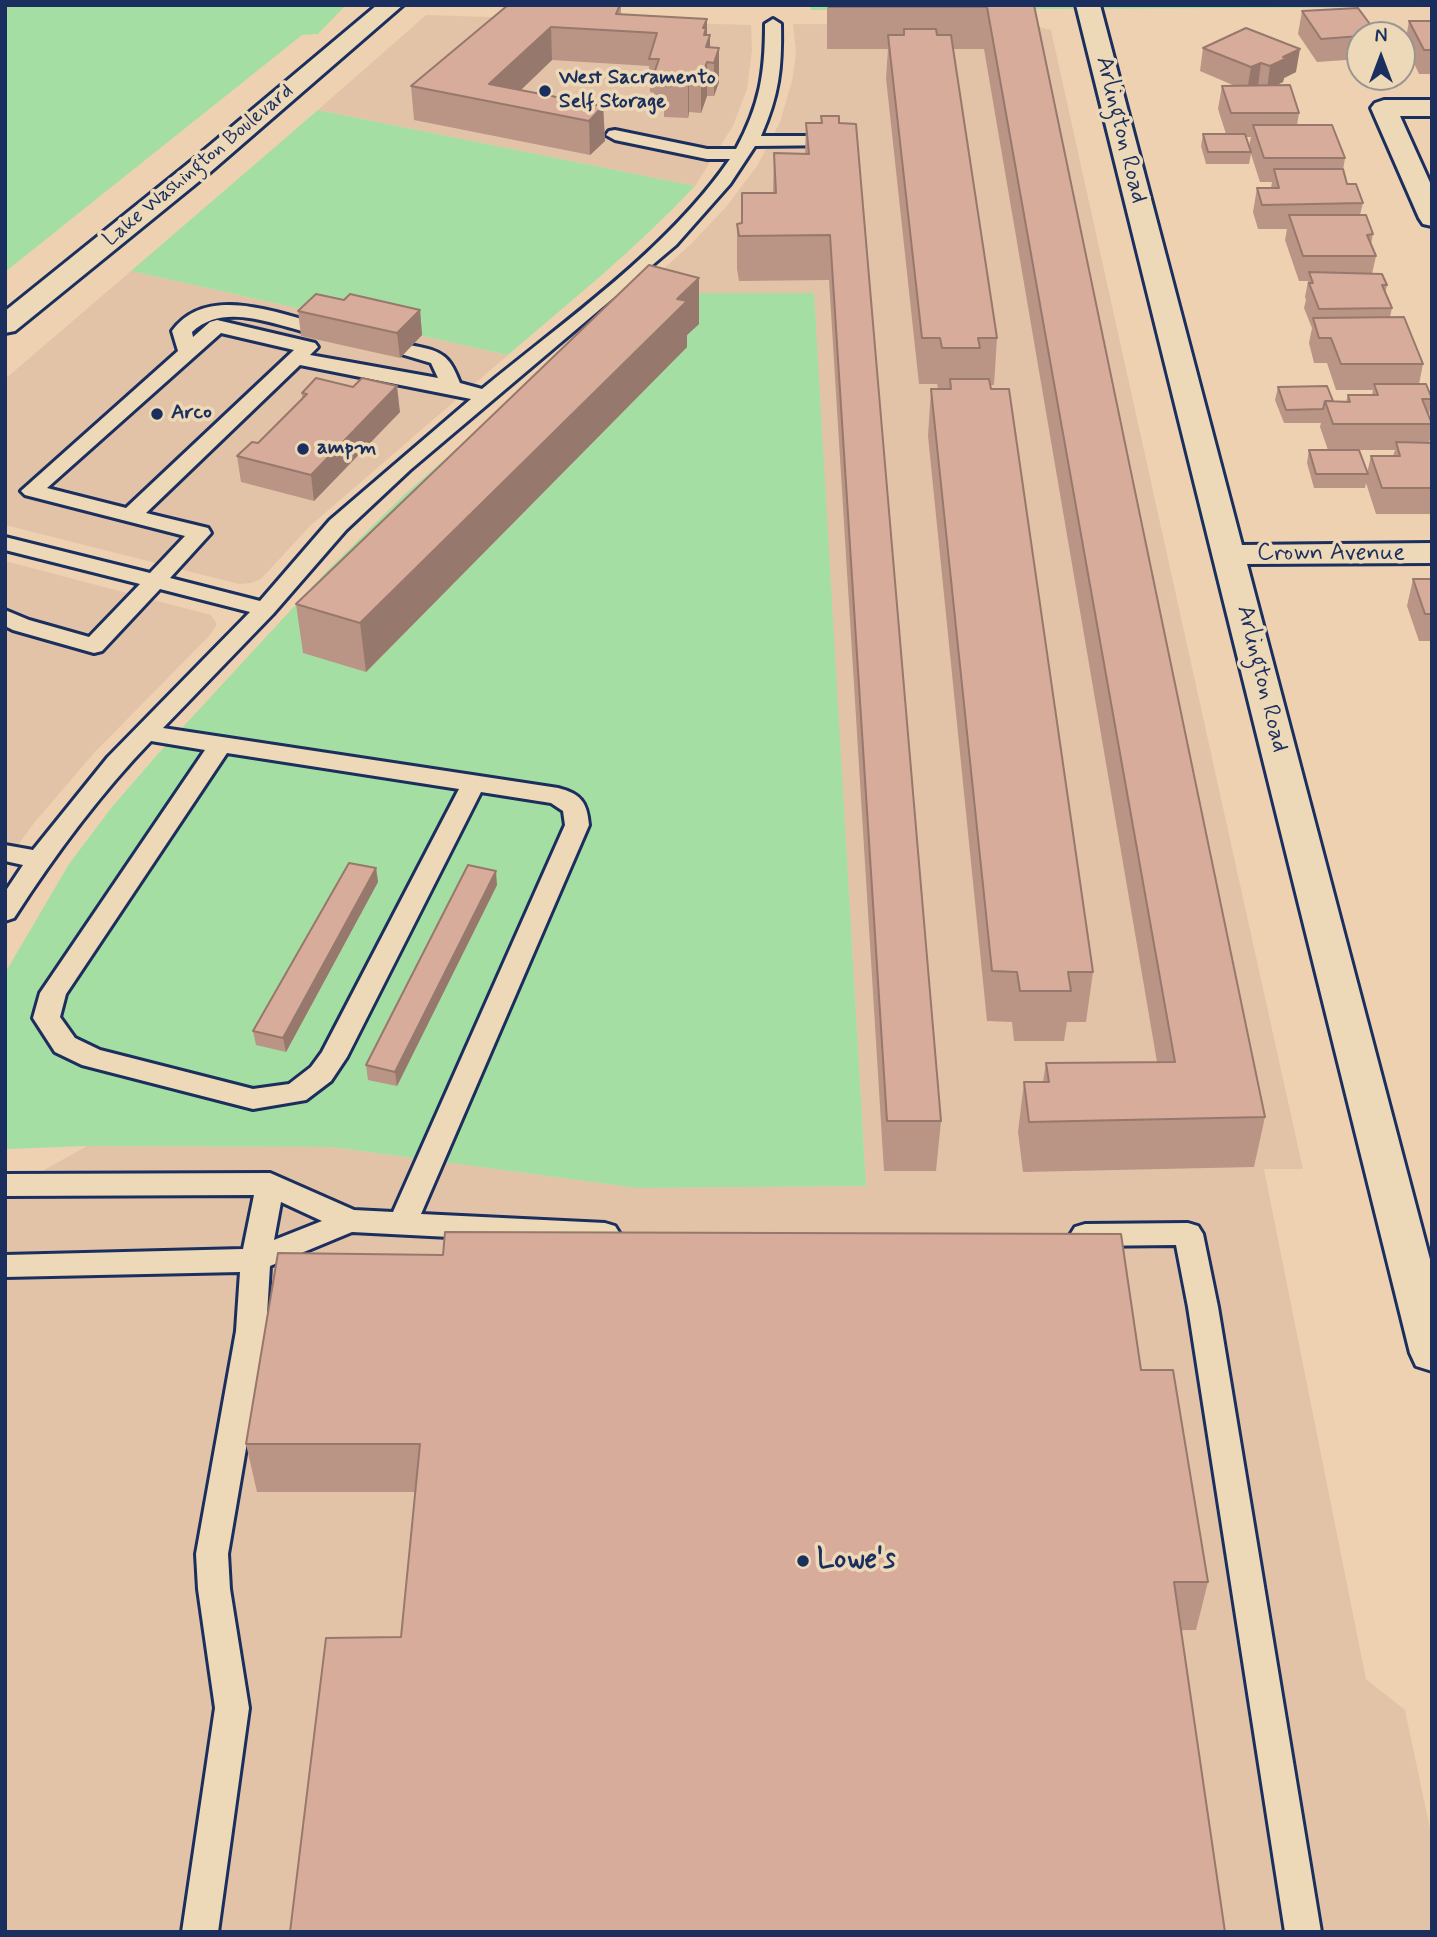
<!DOCTYPE html>
<html>
<head>
<meta charset="utf-8">
<style>
	body { margin:0 }
	#map { position:relative; width:1437px; height:1937px; overflow:hidden; background:#eed1b1; font-family:Mynerve,sans-serif }
	canvas { display:block }
	.frame { position:absolute; inset:0; border:7px solid #1b2f5e; pointer-events:none }
	.north { position:absolute; left:1346px; top:21px; width:70px; height:70px; box-sizing:border-box; background:#edd9b7; border:2px solid #999593; border-radius:50%; rotate:0deg; font-size:19px; font-weight:700; line-height:28px; text-align:center; color:#1b2f5e }
	.north::after { content:''; display:block; margin:auto; width:24px; height:32px; background:#1b2f5e; clip-path:polygon(50% 0,100% 100%,50% 72%,0 100%) }
</style>
</head>
<body>
<div id="map">
<canvas width="1437" height="1937"></canvas>
<div class="frame"></div>
<div class="north">N</div>
</div>
<script>
const ctx = document.querySelector('canvas').getContext('2d');
ctx.lineJoin = 'round';
function fillPath(path, color) {
  ctx.fillStyle = color;
  ctx.fill(path, 'evenodd');
}
function trace(path, color, width, dash) {
  ctx.strokeStyle = color;
  ctx.lineWidth = width;
  ctx.lineCap = dash ? 'butt' : 'round';
  ctx.setLineDash(dash || []);
  ctx.stroke(path);
}
function write(font, color, halo, rows, align = 'center') {
  ctx.font = font + ' Mynerve,sans-serif';
  ctx.lineWidth = 7;
  ctx.setLineDash([]);
  ctx.textBaseline = 'middle';
  ctx.strokeStyle = halo;
  ctx.fillStyle = color;
  for (const [text, x, y, turn = 0] of rows) {
    ctx.save();
    ctx.translate(x, y);
    ctx.rotate((+turn || 0) * Math.PI / 180);
    ctx.textAlign = isNaN(turn) ? turn : align;
    if (halo) ctx.strokeText(text, 0, 0);
    ctx.fillText(text, 0, 0);
    ctx.restore();
  }
}
const built = new Path2D(`
	M426,15L751,25L752,50L747,89L733,126L695,186L318,110Z
	M793,24L1032,25L1051,30L1303,1169H1264L1366,1679L1405,1710L1432,1838V1932H5V1192L87,1146L331,1147L638,1188L866,1186L813,293H650L640,290L691,244L726,207L757,166L780,122L792,81L796,54Z
	M131,271L508,355L310,526L261,579L251,583L239,584L5,525V379Z
	M5,561L211,615L217,624L211,634L94,753L34,823L5,863Z`);
const green = new Path2D(`
	M5,5H346L318,34L302,35L5,272Z
	M810,5H1432V7L811,10Z
	M318,110L695,186C637,248 572,300 508,355L131,271Z
	M639,290L650,293H814L866,1186L637,1188L331,1147L87,1146L5,1149V973L69,864L112,807L157,755L326,572L404,495Z`);
const service = new Path2D(`
	M773,19L781,24C782,68 779,95 761,136H836L845,141L842,145L755,146L730,184L676,245L410,470L346,530L273,614L163,728L558,788C581,794 587,802 589,825L421,1214L605,1223L615,1226L620,1234L615,1242L605,1245L352,1232L270,1266L266,1331L228,1554L230,1589L249,1708L218,1932H182L215,1708L198,1589L196,1554L236,1331L240,1272L5,1277V1255L243,1249L254,1195L5,1196V1174L270,1173L354,1210L393,1212L565,825L563,811L551,803L481,792L347,1057L331,1081L306,1100L253,1109L82,1065L55,1052L33,1018L40,993L205,750L151,741C99,795 54,856 14,918L5,921V892L23,865L5,861V845L33,850L108,757L250,612L160,589L102,651L94,653L13,630L5,626V610L29,620L89,637L140,584L5,550V537L150,573L185,536L25,495L21,491L178,351L172,331C206,285 272,312 317,323L320,327L310,333C272,324 224,302 192,332L193,337L210,322L217,320L315,343L318,347L310,355L438,378L431,363L401,354L398,350L401,346C409,344 416,346 424,348C447,353 452,363 460,383L482,389C566,320 668,249 730,159H707L615,140L606,135L609,131L615,130L707,149H736C760,105 765,73 765,24ZM221,333L294,350L126,508L47,488ZM300,365L471,399L330,520L260,601L170,578L211,533L208,528L146,513ZM227,753L459,789L322,1052L311,1067L289,1084L253,1089L100,1050L75,1038L60,1017L66,994ZM281,1202L322,1221L274,1240Z
	M1188,1223L1198,1226L1203,1234L1218,1307L1321,1932H1285L1188,1307L1176,1245L1085,1246L1075,1243L1070,1235L1075,1227L1085,1224Z`);
const minor = new Path2D(`
	M1076,5H1100L1242,545L1432,543V563L1247,564L1432,1267V1371L1416,1366L1410,1353Z
	M1384,100H1432V116H1400L1432,187V226L1423,224L1419,218L1371,108L1375,103Z`);
const secondary = new Path2D(`
	M377,5H403L208,174L15,331L5,333V311L190,162Z`);
const wall = new Path2D(`
	M508,5H621V15L707,19V35H710V48H719V82L714,96H707L701,113L689,112L688,118L664,117V110H654V93L650,92L649,66L552,60L521,90L603,106L605,141L590,155L414,120L411,86Z
	M827,5H1034L1265,1117L1254,1167L1023,1172L1018,1132L1024,1082H1043L1046,1063L1157,1062L984,49H953L997,338L994,385H990L1093,972L1086,1022H1067L1064,1041H1014L1012,1022L987,1021L928,436L931,389H938L937,384H919L886,78L888,49H827Z
	M1302,11L1360,35V59L1317,62L1298,34Z
	M1409,21H1432V74H1419L1405,44Z
	M1203,48L1296,72L1284,78L1283,82L1276,85L1299,113L1297,125L1345,158L1343,170L1347,184L1363,203L1360,215L1373,234L1371,244L1376,256L1372,274L1387,285L1385,293L1392,308L1390,317L1423,364L1419,384L1432,397L1429,415L1432,422V429L1429,443H1432V514H1376L1366,483L1365,488H1314L1307,463L1309,450H1328L1320,427L1321,423H1284L1275,400L1278,387L1333,402H1346L1348,395H1372L1373,390H1336L1327,363H1314L1309,343L1312,328L1304,308L1306,300L1305,297L1308,281H1299L1285,240L1287,229H1258L1253,212L1257,188H1271L1272,182H1260L1251,154L1249,164H1206L1201,146L1203,134H1226L1218,109L1222,86H1235L1200,71ZM1246,137H1251L1249,146ZM1359,450H1395L1393,456H1371L1367,473Z
	M821,116L839,123L941,1121L936,1171H884L829,280L739,281L737,269V224L742,223V193H773L774,153L805,154L806,123H821Z
	M699,278V324L687,335V347L366,672L303,653L296,604Z
	M344,300L420,310L422,335L400,358L301,336L298,311Z
	M302,393L400,412L314,501L241,482L237,456L258,443L302,398Z
	M1413,579H1432V641H1419L1407,606Z
	M376,868L378,882L286,1052L256,1045L253,1031Z
	M497,885L397,1086L368,1080L366,1065Z
	M1141,1370L1208,1582L1196,1630L401,1637L415,1492H257L246,1444Z`);
const shadedWall = new Path2D(`
	M707,19V44L710,35V62H707V96L701,113V79L703,28Z
	M551,27L552,60L506,104L489,84Z
	M719,48V82L714,96V63Z
	M1300,49L1296,72L1284,78L1283,82L1267,90L1270,66L1283,57Z
	M1261,63L1258,86L1247,91L1251,67Z
	M689,78V112L688,118V84Z
	M603,106L605,141L590,155L589,121Z
	M699,278V324L687,335V347L366,672L360,623L677,299Z
	M420,310L422,335L400,358L397,333Z
	M397,386L400,412L314,501L311,475Z
	M376,868L378,882L286,1052L283,1038Z
	M496,871L497,885L397,1086L395,1072Z`);
const building = new Path2D(`
	M508,5H620L616,14L707,19L703,28H706L704,35H710L706,47L719,48L714,63L707,62L701,79L689,78L688,84L664,82L666,76H653L659,59H649L657,33L551,27L489,84L603,106L589,121L411,86Z
	M829,5H1034L1265,1117L1029,1122L1024,1082H1049L1046,1063L1175,1062L987,7H829Z
	M1358,8L1378,35H1360V36L1321,39L1302,11Z
	M1409,21H1432V50H1424Z
	M1246,28L1300,49L1283,57L1287,58L1270,66L1261,63L1251,67L1203,48Z
	M904,29H936L937,35H951L997,338H978L980,348H942L940,338H922L888,35H904Z
	M1290,85L1299,113H1231L1222,86Z
	M821,116H839V123L856,124L941,1121H887L830,235L739,236L737,224L742,223V193H776L774,153L809,154L806,123H822Z
	M1253,125H1332L1345,158H1264Z
	M1203,134H1245L1251,152H1208Z
	M1274,169H1343L1347,184H1356L1363,203L1262,205L1257,188H1279Z
	M1289,215H1366L1373,234L1367,235L1376,256H1303Z
	M649,265L699,278L677,299L687,301L360,623L296,604Z
	M1309,272L1382,274L1387,285H1382L1392,308L1319,309L1309,283H1313Z
	M316,294L344,300L350,294L420,310L397,333L298,311Z
	M1404,317L1423,364H1341L1331,338H1319L1313,318Z
	M316,378L353,387L362,378L397,386L311,475L237,456L252,442L258,443L307,394L302,393Z
	M950,379H989L991,389H1009L1093,972H1068L1071,991H1020L1017,972L992,971L931,389H951Z
	M1374,384H1426L1432,399H1422L1432,424H1333L1325,401L1350,402L1348,395H1378Z
	M1327,386L1333,401H1325L1323,409L1286,410L1278,387Z
	M1396,442L1432,443V488H1382L1371,456H1400Z
	M1309,450H1359L1368,474H1316Z
	M1413,579H1432V614H1425Z
	M349,863L376,868L283,1038L253,1031Z
	M468,865L496,871L395,1072L366,1065Z
	M445,1232L1121,1234L1141,1370H1173L1208,1582H1174L1225,1932H290L326,1638L401,1637L420,1444H246L278,1253L443,1255Z`);
const markers = [
	[545,91,7,"#1b2f5e"],
	[157,414,7,"#1b2f5e"],
	[303,449,7,"#1b2f5e"],
	[803,1561,7,"#1b2f5e"]
];
const farPoinames = [
	["West Sacramento",559,79],
	["Self Storage",559,103],
	["Arco",171,414],
	["ampm",317,449]
];
const farStreetnames = [
	["Lake Washington Boulevard",199,166,-40]
];
const streetNames = [
	["Arlington Road",1120,130,76],
	["Crown Avenue",1331,554],
	["Arlington Road",1261,679,76]
];
const nearPoinames = [
	["Lowe's",817,1561]
];
fillPath(built, '#e3c3a8');
fillPath(green, '#a5dea3');
trace(service, '#1b2f5e', 6);
trace(minor, '#1b2f5e', 6);
trace(secondary, '#1b2f5e', 6);
fillPath(service, '#edd9b7');
fillPath(minor, '#edd9b7');
fillPath(secondary, '#edd9b7');
fillPath(wall, '#ba9485');
fillPath(shadedWall, '#97786c');
fillPath(building, '#d8ac9b');
trace(building, '#97786c', 2);
for (const [x, y, r, color] of markers) {
  const dot = new Path2D();
  dot.arc(x, y, r, 0, 2 * Math.PI);
  ctx.fillStyle = color;
  ctx.fill(dot);
  trace(dot, '#edd9b7', 2.5);
}
write('bold 21px', '#1b2f5e', '#edd9b7', farPoinames, 'left');
write('21px', '#1b2f5e', '#edd9b7', farStreetnames);
write('24px', '#1b2f5e', '#edd9b7', streetNames);
write('bold 28px', '#1b2f5e', '#edd9b7', nearPoinames, 'left');
</script>
</body>
</html>
